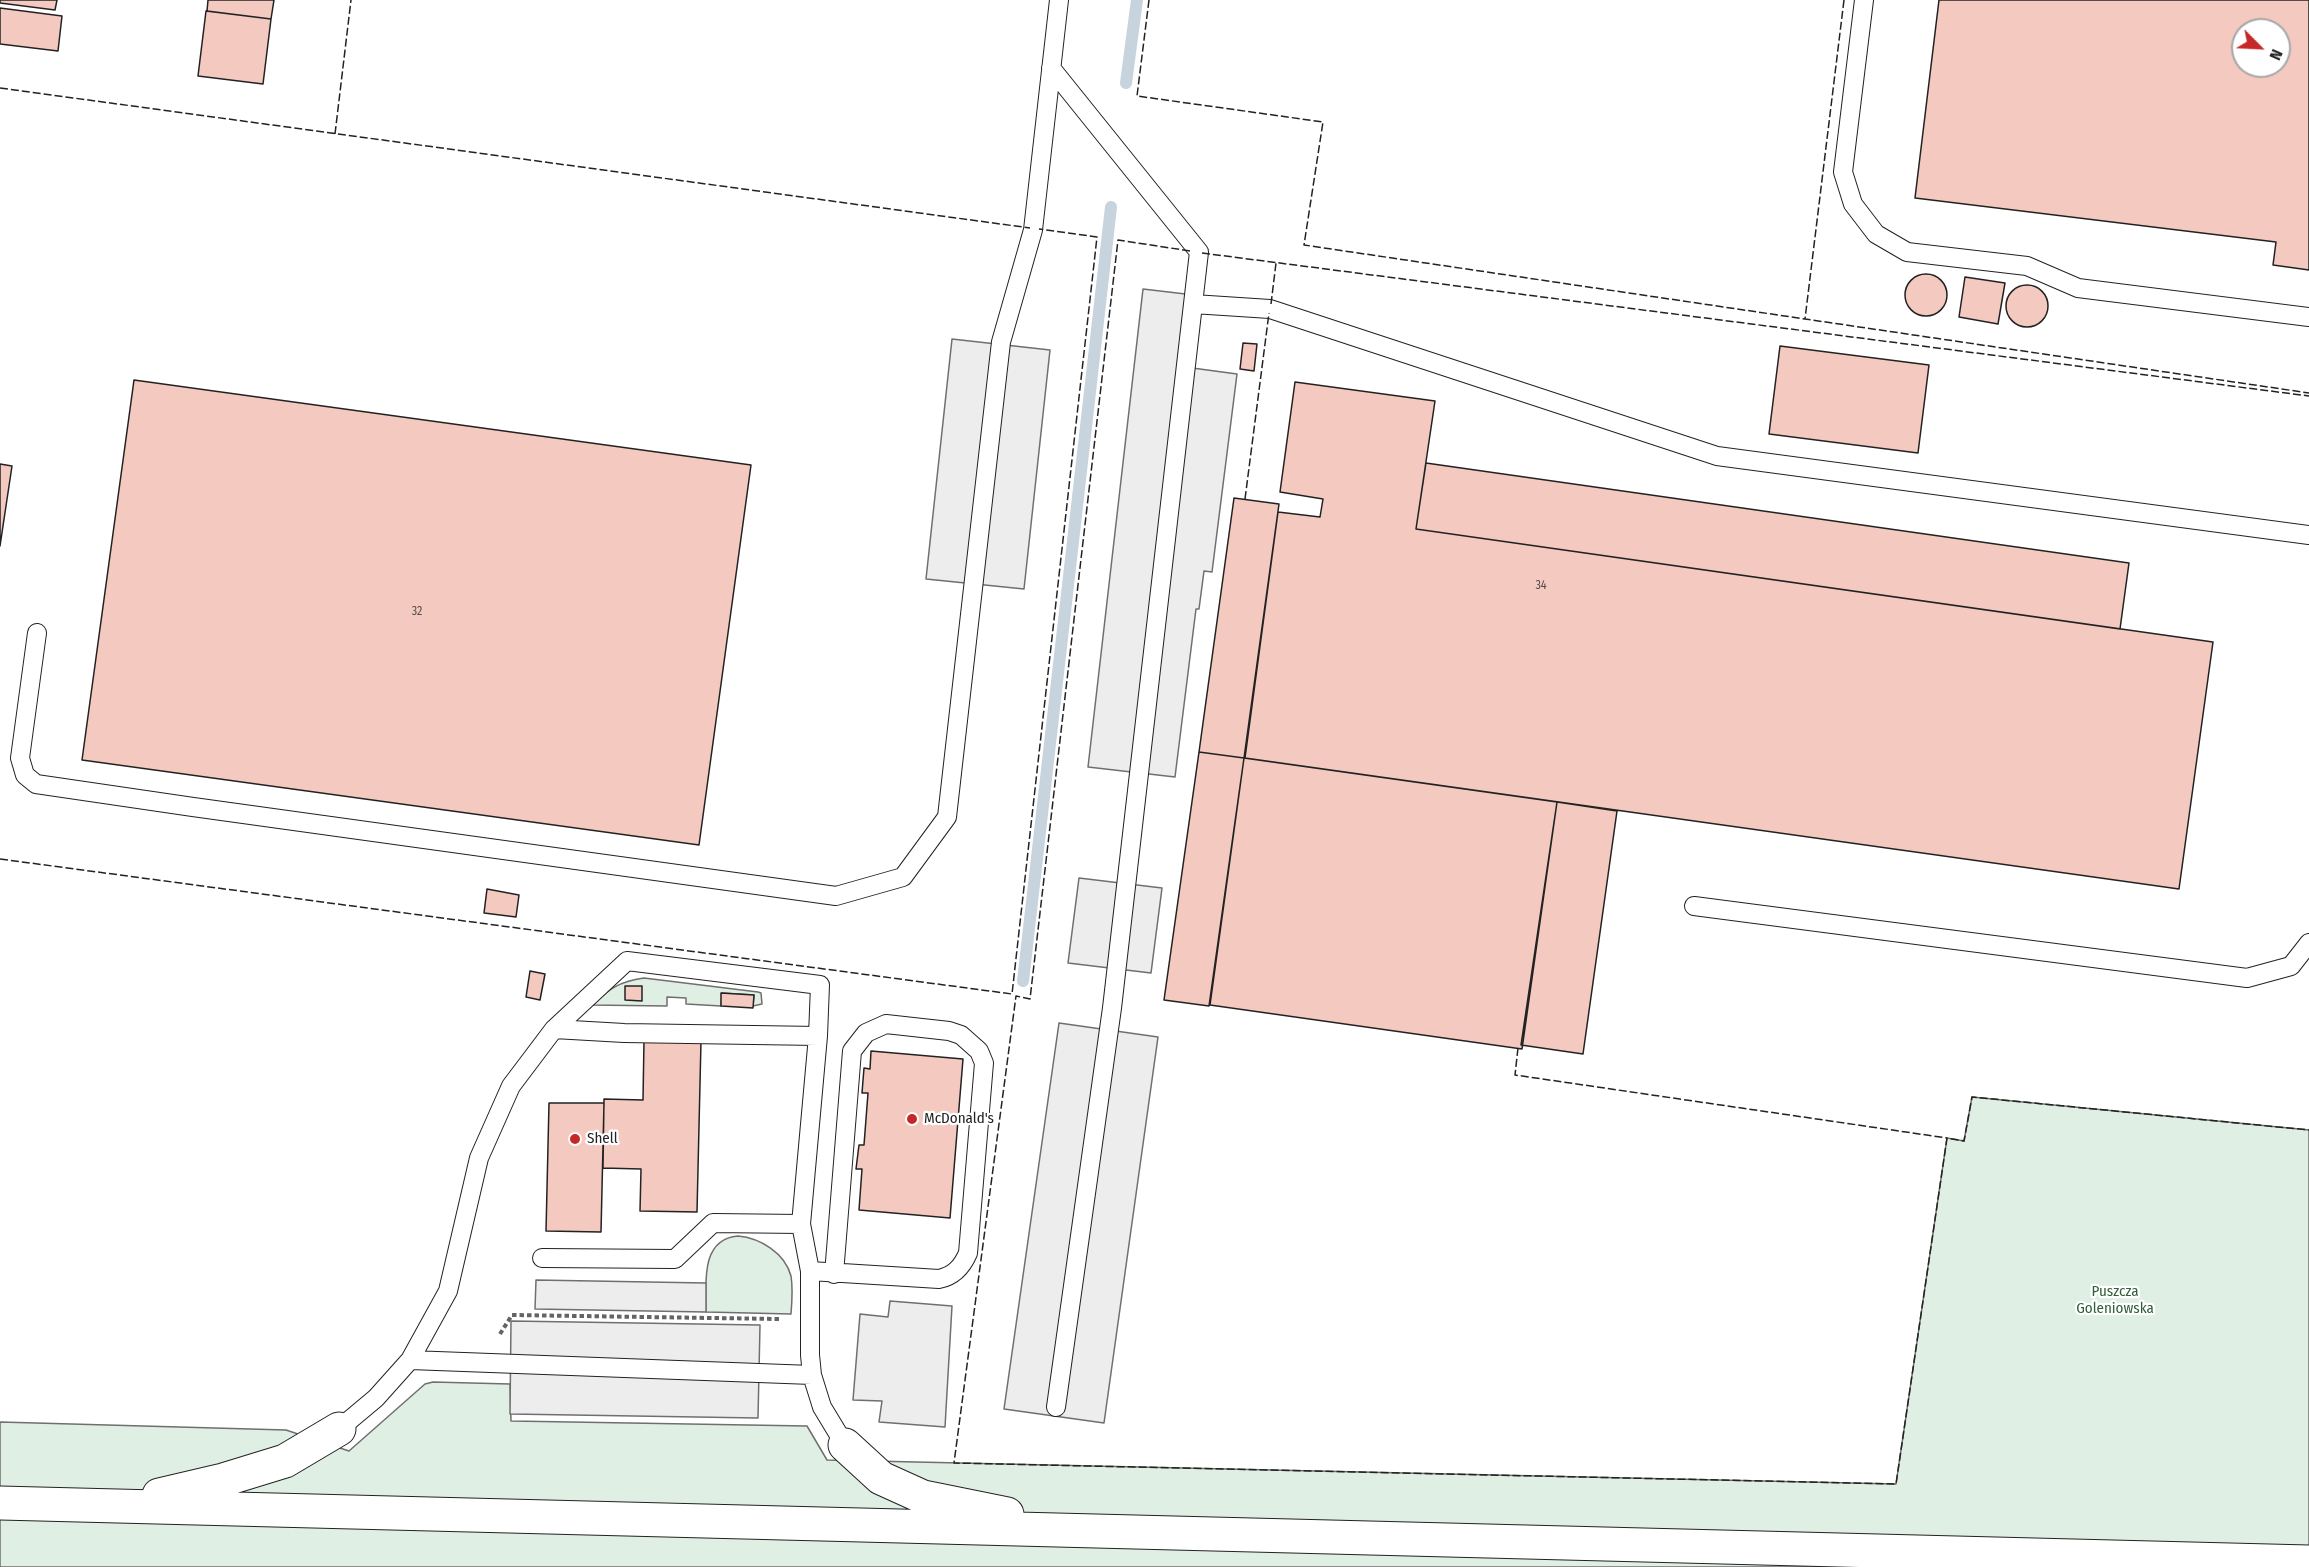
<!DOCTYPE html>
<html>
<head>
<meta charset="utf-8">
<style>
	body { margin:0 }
	#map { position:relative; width:2309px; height:1567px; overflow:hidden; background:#fff; font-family:"Fira Sans Condensed",sans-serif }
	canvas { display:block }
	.north { position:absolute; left:2231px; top:18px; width:60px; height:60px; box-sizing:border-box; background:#fff; border:2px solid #a7a7a7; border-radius:50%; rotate:114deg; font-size:16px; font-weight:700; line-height:24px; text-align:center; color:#222 }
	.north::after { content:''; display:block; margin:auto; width:21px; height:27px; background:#c62828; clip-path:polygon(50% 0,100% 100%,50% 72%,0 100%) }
</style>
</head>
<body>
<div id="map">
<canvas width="2309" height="1567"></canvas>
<div class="north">N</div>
</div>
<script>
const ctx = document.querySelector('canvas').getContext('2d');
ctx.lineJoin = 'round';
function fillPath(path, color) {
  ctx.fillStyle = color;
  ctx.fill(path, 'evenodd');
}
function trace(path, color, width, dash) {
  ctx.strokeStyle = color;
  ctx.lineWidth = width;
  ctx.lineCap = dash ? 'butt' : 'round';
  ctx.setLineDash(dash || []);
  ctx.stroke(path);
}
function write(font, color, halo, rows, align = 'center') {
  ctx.font = font + ' "Fira Sans Condensed",sans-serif';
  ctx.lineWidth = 4.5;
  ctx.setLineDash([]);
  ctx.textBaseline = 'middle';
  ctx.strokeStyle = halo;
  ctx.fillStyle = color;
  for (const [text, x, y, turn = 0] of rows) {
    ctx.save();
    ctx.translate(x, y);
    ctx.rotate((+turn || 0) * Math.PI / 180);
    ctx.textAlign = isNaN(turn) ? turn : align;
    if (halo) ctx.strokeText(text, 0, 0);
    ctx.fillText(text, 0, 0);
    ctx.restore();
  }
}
const green = new Path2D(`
	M644,978L758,992L761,993L762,1004L753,1006L754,995L722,993L721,1006L686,1004V998L667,997V1006L591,1005C611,988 618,982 644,978Z
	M1972,1097L2309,1130V1567H0V1422L286,1430L349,1451L425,1384L433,1382L510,1384L511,1421L807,1426L827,1460L1896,1484L1947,1138L1964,1141Z
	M738,1236C760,1238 785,1253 791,1276C793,1288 792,1302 791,1314L706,1312C706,1284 700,1239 738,1236Z`);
const parking = new Path2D(`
	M1143,289L1194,295L1185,367L1237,374L1212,572L1204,571L1199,609H1196L1175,777L1088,767Z
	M952,339L1050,350L1024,589L926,579Z
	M1079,878L1162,888L1151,973L1068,963Z
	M1059,1023L1158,1037L1104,1423L1004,1409Z
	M536,1280L706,1283V1312L535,1309Z
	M890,1301L952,1306L945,1427L879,1422L882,1401L853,1400L860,1314L888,1317Z
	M511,1321L760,1325L758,1418L510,1414Z`);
const stream = new Path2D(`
	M1126,83L1137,0
	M1023,981L1111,207`);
const building = new Path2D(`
	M0,0H57L55,10L0,3Z
	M208,0H274L271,19L207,11Z
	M1939,0H2309V270L2273,265L2276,242L1915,198ZM2243,30H2279V66H2243Z
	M0,8L62,16L58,51L0,44Z
	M206,11L271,19L263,84L198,76Z
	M1905 295a21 21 0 1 1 42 0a21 21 0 1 1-42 0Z
	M1965,277L2005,283L1998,324L1959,317Z
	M2006 306a21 21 0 1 1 42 0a21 21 0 1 1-42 0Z
	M1243,343L1257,344L1254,371L1240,369Z
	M1780,346L1929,365L1918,453L1769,434Z
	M134,380L751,465L699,845L82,760Z
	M1295,382L1435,401L1416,529L2213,642L2179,889L1245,758L1278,512L1320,517L1323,499L1280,492Z
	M1426,463L2129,563L2120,629L1416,529Z
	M0,464L12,466L0,546Z
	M1234,498L1279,504L1244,758L1199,752Z
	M1199,752L1244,758L1209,1006L1164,1000Z
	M1244,758L1557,802L1522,1049L1210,1005Z
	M1557,802L1617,811L1583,1054L1521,1045Z
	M487,889L519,895L516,917L484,913Z
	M530,971L545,974L540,1000L526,997Z
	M625,986H642V1001L625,1000Z
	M721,993L754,995L753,1008L721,1006Z
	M644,1040L701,1041L697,1212L640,1211L641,1169L603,1168L604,1099L643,1100Z
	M871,1051L963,1059L950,1218L859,1210L862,1169H856L859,1145H864L868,1093H862L864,1068L870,1069Z
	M549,1103H604L601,1232L546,1231Z`);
const path = new Path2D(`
	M500,1334L512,1315L779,1319`);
const lane = new Path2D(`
	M1864,0L1843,172L1853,204L1876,234L1907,252L2027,266L2078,288L2309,317
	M1051,68L1199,252L1112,1008L1056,1407
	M1193,304L1270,309L1717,456L2309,535
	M37,633L20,758L25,775L36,784L193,807L836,896L903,877L947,817L1001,342L1033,230L1059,0
	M1694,906L2247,978L2291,966L2309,943
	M554,1029L627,961L820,985L818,1036
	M542,1258L675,1259L713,1223L801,1224
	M810,1271L939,1279C954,1276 962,1267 968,1253L984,1063L979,1051L961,1035L949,1031L886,1024L866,1033L852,1051L834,1274
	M410,1360L812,1375
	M339,1429L376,1398L410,1360L448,1291L479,1158L511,1086L554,1029L624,1033L818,1036L801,1224L810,1271V1355L812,1375L822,1407L845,1445`);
const highway = new Path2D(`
	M845,1445L881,1478L923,1497L1007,1514
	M159,1495L223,1480L285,1461L339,1429
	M0,1503L2309,1562`);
const fence = new Path2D(`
	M1149,0L1137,96L1323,122L1304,245L1805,319
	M1844,0L1805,319L2309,393
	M0,88L1030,228
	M335,134L351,0
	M1190,251L1118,240L1030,999L1016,996L954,1463L1896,1484L1947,1138L1964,1141L1972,1097L2309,1130
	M1202,253L2309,396
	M1271,304L1276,263
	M1245,499L1269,313
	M0,859L1012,994L1097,237L1039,229
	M1518,1048L1515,1075L1947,1138`);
const markers = [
	[912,1119,6,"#c62828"],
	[575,1139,6,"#c62828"]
];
const numberNames = [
	["34",1541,586],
	["32",417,612]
];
const poiNames = [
	["McDonald's",924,1119],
	["Shell",587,1139]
];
const parkNames = [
	["Puszcza",2115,1292],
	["Goleniowska",2115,1309]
];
fillPath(green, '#e0efe3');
trace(green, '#6f6f6f', 1.5);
fillPath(parking, '#ededed');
trace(parking, '#6f6f6f', 1.5);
trace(stream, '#c7d3dd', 12);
fillPath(building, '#f3c9c0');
trace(building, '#222', 1.5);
trace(lane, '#222', 20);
trace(highway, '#222', 35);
trace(path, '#646464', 4, [4.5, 3]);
trace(lane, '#fff', 18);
trace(highway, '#fff', 33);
trace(fence, '#222', 1.5, [8, 3]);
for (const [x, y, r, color] of markers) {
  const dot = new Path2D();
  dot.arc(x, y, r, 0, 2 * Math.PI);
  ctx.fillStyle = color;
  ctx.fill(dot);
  trace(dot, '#fff', 2);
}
write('12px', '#564c4a', null, numberNames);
write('15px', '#222', '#fff', poiNames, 'left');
write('15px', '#2f5e38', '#fff', parkNames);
</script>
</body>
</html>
